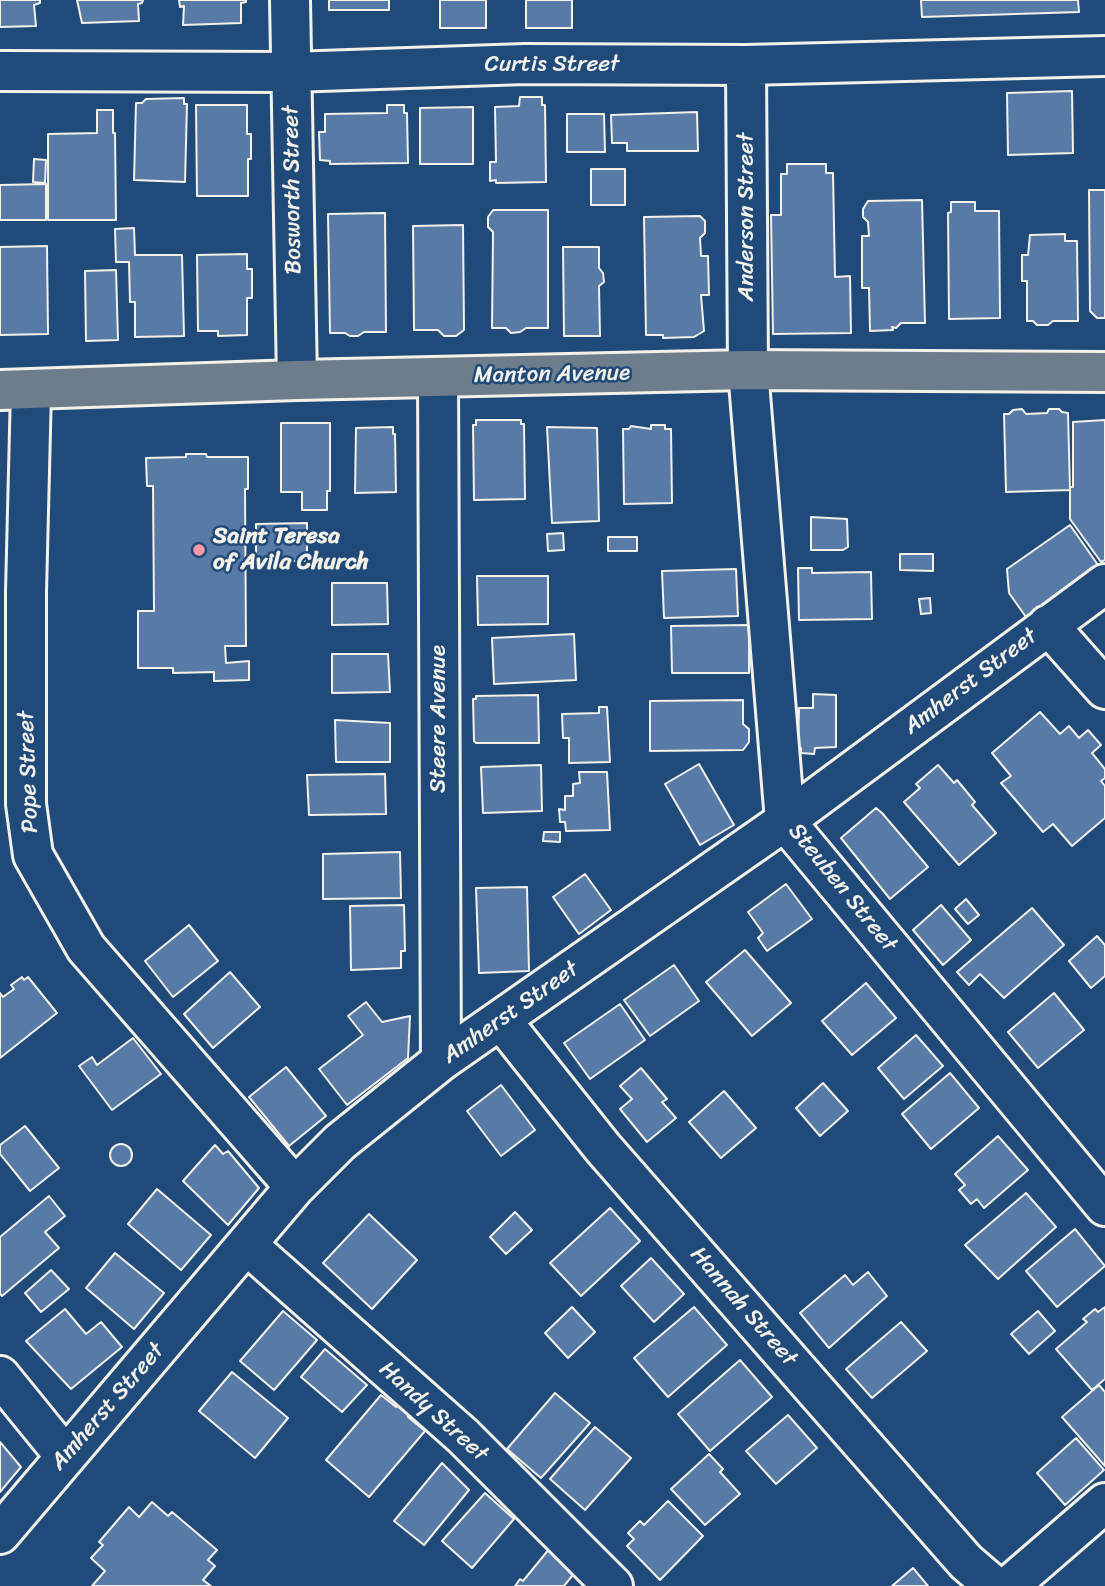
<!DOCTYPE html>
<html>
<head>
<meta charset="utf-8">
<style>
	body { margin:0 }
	canvas { display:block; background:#1f4a7a }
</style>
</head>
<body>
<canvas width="1105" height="1586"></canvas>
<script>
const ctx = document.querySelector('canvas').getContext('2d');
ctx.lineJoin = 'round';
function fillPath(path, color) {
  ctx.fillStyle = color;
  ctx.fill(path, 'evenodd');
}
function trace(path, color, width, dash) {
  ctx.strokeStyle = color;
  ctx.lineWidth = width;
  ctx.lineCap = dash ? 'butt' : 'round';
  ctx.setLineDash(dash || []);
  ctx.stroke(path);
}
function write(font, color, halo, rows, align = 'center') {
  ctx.font = font + ' Sriracha,sans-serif';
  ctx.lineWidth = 5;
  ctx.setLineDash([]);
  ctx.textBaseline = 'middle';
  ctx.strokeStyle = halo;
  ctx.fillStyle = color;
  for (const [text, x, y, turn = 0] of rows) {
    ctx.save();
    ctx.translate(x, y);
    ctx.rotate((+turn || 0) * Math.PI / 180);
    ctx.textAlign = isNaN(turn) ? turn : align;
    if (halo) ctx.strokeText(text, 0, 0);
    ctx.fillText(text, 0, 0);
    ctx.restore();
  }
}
const building = new Path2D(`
	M0,0H40V3L34,5L36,26L0,27Z
	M77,0H143L142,3L138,4L139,21L82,23Z
	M179,0H246V2L241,3V23L183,25L184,6L180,7Z
	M329,0H389V10H329Z
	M440,0H486V28H440Z
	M526,0H572V28H526Z
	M921,0H1078L1079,12L922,17Z
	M1072,91L1073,153L1008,155L1007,93Z
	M520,97H542V105H545L546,182L496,183V180L490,181V162H496L495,107L519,106Z
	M184,98V104H187L185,182L134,180L136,103H142L146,99Z
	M196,105H247V134H251V159H248V196H197Z
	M387,105H404V113H407L408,163L330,164V161L320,160L319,132H325V114L387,113Z
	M473,107V164H420V108Z
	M97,110H113V133H115L116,220H48V134L97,133Z
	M697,112L698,151H627V143H612L611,115Z
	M567,114H604L605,152H567Z
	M34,159L46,160L45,183L33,182Z
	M787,164H826V173H833L835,277L850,276L851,333L773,334L771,215H781V174H787Z
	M591,169H625V205H591Z
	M46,184V220H0V185Z
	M1089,190H1105V318H1097L1090,311Z
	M922,200L925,323H901L896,328L892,327L893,330L870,331L869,288H862V236H869L868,222L863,217V209L868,201Z
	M951,202H975V211H999L1000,318L949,319L948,213L951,212Z
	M493,210H548V328H526L520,332L511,333L506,328H492L493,232L488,227V217Z
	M385,213L386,332H364L358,336H350L345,333H330L328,214Z
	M700,216L705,221V233L700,238L701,256H708L709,295H701L704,331L694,337L663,338V335H646L644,217Z
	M463,225L464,330L456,336H444L438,330H414L413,226Z
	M134,228L135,255H182L184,336L135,337V302H130L129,262H116L115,229Z
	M1065,234V241H1077L1078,321H1053L1048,325H1037L1033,321H1027V281H1022V255H1028L1030,235Z
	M47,246L48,334L0,335V247Z
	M563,247H599V268L603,273L604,282L599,286L600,336H564Z
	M247,254V269H252V298H247V335L218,336V331H198L197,255Z
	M116,270L118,340L86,341L85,271Z
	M1022,409L1026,414L1047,413L1049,409H1059L1062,412L1068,413L1070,490L1006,492L1004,414H1009L1013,410Z
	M476,420H521V424H524L525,499L474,500L473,425H476Z
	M1105,420V560L1101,562L1070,519V487H1073V422Z
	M281,423H330V491H327V510H302V492H281Z
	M651,425H665V429H671L672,503L624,504L623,429H629L631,426L651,429Z
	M393,427V434H395L396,492L355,493L356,428Z
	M547,427L597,428L599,521L552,523Z
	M186,454H206L207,457H248V489H245L246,646H225L226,663L249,661V680L214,681V672L173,673V668H138V611H154L153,486H147L146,458L186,457Z
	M811,517L847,519L848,547L843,550H811Z
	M307,523V561H256V524Z
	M1070,525L1098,565L1026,617L1009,593L1007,569Z
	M563,533L564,550L548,551L547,534Z
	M608,537H637V551H608Z
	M900,554H933V571L900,570Z
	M798,568H812V573L871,572L872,619L799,620Z
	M736,569L738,616L664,618L662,571Z
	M477,576H548V624L478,625Z
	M332,583H387L388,624L332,625Z
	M930,598L931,613L921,614L919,599Z
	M749,625V673H672L671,626Z
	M574,634L576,680L494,684L492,638Z
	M332,654H388L390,692L332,693Z
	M813,694L836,695V747L815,748L814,754L801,753V748H798L799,708H813Z
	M538,695L539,743H476L474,741L473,699H476V696Z
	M743,700V724L749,729V742L743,750L650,751V701Z
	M599,707H607L610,762L569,763V738H563L562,714L599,713Z
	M1040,712L1060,734L1069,726L1079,738L1088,730L1101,745L1092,753L1105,769V778L1101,781L1105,786V818L1072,846L1053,824L1043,832L1001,783L1011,776L992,753Z
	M335,720L390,723V762H336Z
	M699,764L734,825L700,845L665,784Z
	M541,765L542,811L483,813L481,767Z
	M938,765L954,783L957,780L975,802L972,805L996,833L959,865L904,802L920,788L916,784Z
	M579,772H607L610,830L566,831L565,822H560L559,809L565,810V796H573V784L580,783Z
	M385,774L386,814L309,815L307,775Z
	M876,808L882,813L928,867L890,899L841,838Z
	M544,832H560V842L543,841Z
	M400,852L401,898L323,899V854Z
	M585,874L611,910L579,934L553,897Z
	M786,884L812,919L767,951L758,938L763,933L748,912Z
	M527,887L529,971L479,973L476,888Z
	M966,899L979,915L968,924L955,909Z
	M404,905L405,951H401V968L351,970L350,906Z
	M941,905L971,940L943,965L913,930Z
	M1032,908L1064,945L1004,998L980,974L969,985L957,972Z
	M189,925L218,961L173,997L145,961Z
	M1097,936L1105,945V976L1091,988L1069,961Z
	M745,950L791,1003L752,1036L706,982Z
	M674,965L699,1001L650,1036L624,1000Z
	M230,972L260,1007L213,1048L184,1014Z
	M22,977L24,980L28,977L57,1013L0,1058V993L3,997L14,989L11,985Z
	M866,983L896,1018L852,1055L822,1021Z
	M1054,993L1084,1030L1038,1068L1008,1032Z
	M366,1002L382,1022L410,1016L408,1058L347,1105L319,1069L363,1035L348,1016Z
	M620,1004L645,1040L590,1079L564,1043Z
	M916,1035L943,1066L904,1099L878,1068Z
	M133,1038L161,1074L112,1110L79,1066L92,1057L97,1065Z
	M286,1067L326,1116L289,1146L249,1097Z
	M641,1068L667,1099L662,1102L676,1118L647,1142L620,1109L632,1099L620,1086Z
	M950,1073L979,1108L931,1149L902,1114Z
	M823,1083L848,1111L820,1136L796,1108Z
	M501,1085L535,1130L501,1156L467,1111Z
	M724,1091L756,1128L721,1158L689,1122Z
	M25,1126L59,1168L30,1191L0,1154V1145Z
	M998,1136L1028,1170L984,1208L977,1199L971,1204L959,1190L965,1185L955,1174Z
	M110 1155a11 11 0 1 1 22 0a11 11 0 1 1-22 0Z
	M215,1145L223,1154L228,1151L259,1188L228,1225L183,1181Z
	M157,1189L211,1235L181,1270L128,1224Z
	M1026,1193L1056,1227L998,1279L965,1245Z
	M49,1196L65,1216L45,1232L59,1248L2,1296L0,1294V1237Z
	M610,1208L640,1241L581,1296L550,1263Z
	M515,1212L532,1230L506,1254L490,1237Z
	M369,1214L417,1260L372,1309L323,1263Z
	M1075,1229L1105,1266L1057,1307L1026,1271Z
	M115,1253L164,1293L134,1329L86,1288Z
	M651,1258L684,1294L654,1322L621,1286Z
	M51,1270L69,1289L41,1312L25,1293Z
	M868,1272L887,1296L829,1348L800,1313L845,1275L853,1285Z
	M572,1307L595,1332L568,1358L545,1333Z
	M694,1307L727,1345L668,1397L634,1358Z
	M1105,1307V1379L1092,1390L1056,1349L1087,1322L1083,1319L1095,1309L1098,1312Z
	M65,1309L86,1334L101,1322L122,1347L71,1389L26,1341Z
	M283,1311L317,1340L274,1390L240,1361Z
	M1038,1311L1055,1331L1029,1354L1011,1334Z
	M901,1322L927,1351L872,1398L846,1369Z
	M325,1349L367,1385L342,1412L301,1377Z
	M740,1360L772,1397L710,1451L678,1414Z
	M232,1372L288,1418L255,1458L199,1411Z
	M1099,1385L1105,1392V1466L1062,1417Z
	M555,1393L590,1423L541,1478L507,1449Z
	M381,1395L396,1407L401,1402L412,1412L408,1417L425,1431L369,1497L326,1460Z
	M788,1415L817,1448L776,1484L746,1451Z
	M595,1427L631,1458L585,1510L550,1479Z
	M1076,1438L1104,1470L1065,1505L1037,1473Z
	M0,1442L21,1467L0,1492Z
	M709,1454L723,1469L720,1472L740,1494L705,1525L671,1489Z
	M442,1463L469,1490L424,1545L394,1521Z
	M485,1493L514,1519L472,1568L442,1541Z
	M668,1501L703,1536L660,1580L627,1546L634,1539L628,1533L640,1521L644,1525Z
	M152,1502L168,1516L172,1512L217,1550L208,1560L215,1566L203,1580L211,1586H92L105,1571L91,1558L103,1545L99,1542L129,1507L139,1517Z
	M554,1543L581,1565L564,1586H515L520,1579L523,1581Z
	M913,1568L928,1586H892Z`);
const minor = new Path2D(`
	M290,0L297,380
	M746,65L748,370L785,821L1105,1206
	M0,71L291,72L525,64L746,65L1105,56
	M438,378L441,1061
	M31,390L26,592V804L33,855L86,948L295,1187
	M1048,625L1105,689
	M501,1020L603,1148L966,1562L994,1586
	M247,1245L463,1436L613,1586
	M0,1376L65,1456
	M0,1534L295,1187L340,1142L441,1061L785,821L1105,584
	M1009,1586L1105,1503`);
const major = new Path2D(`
	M0,390L297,380L748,370L1105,372`);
const markers = [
	[199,550,7,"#ff9aa2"]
];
const streetNames = [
	["Curtis Street",552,65],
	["Bosworth Street",293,190,-91],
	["Anderson Street",747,217,-90],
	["Manton Avenue",552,375,-1],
	["Amherst Street",971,682,-37],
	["Steere Avenue",439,719,-90],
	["Pope Street",29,772,-92],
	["Steuben Street",842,888,51],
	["Amherst Street",511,1013,-35],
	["Hannah Street",743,1307,49],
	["Amherst Street",108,1407,-49],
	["Handy Street",433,1412,42]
];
const poiNames = [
	["Saint Teresa",213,537],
	["of Avila Church",213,563]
];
fillPath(building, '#577aa6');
trace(building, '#f4f1e8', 2);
trace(minor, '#f4f1e8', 44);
trace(major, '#f4f1e8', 44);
trace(minor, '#1f4a7a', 38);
trace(major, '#6d7d8c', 38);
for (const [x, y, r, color] of markers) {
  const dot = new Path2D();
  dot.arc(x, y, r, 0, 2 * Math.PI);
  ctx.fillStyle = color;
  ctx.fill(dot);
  trace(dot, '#1f4a7a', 2.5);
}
write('23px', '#f4f1e8', '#1f4a7a', streetNames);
write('bold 23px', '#f4f1e8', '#1f4a7a', poiNames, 'left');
</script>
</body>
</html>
